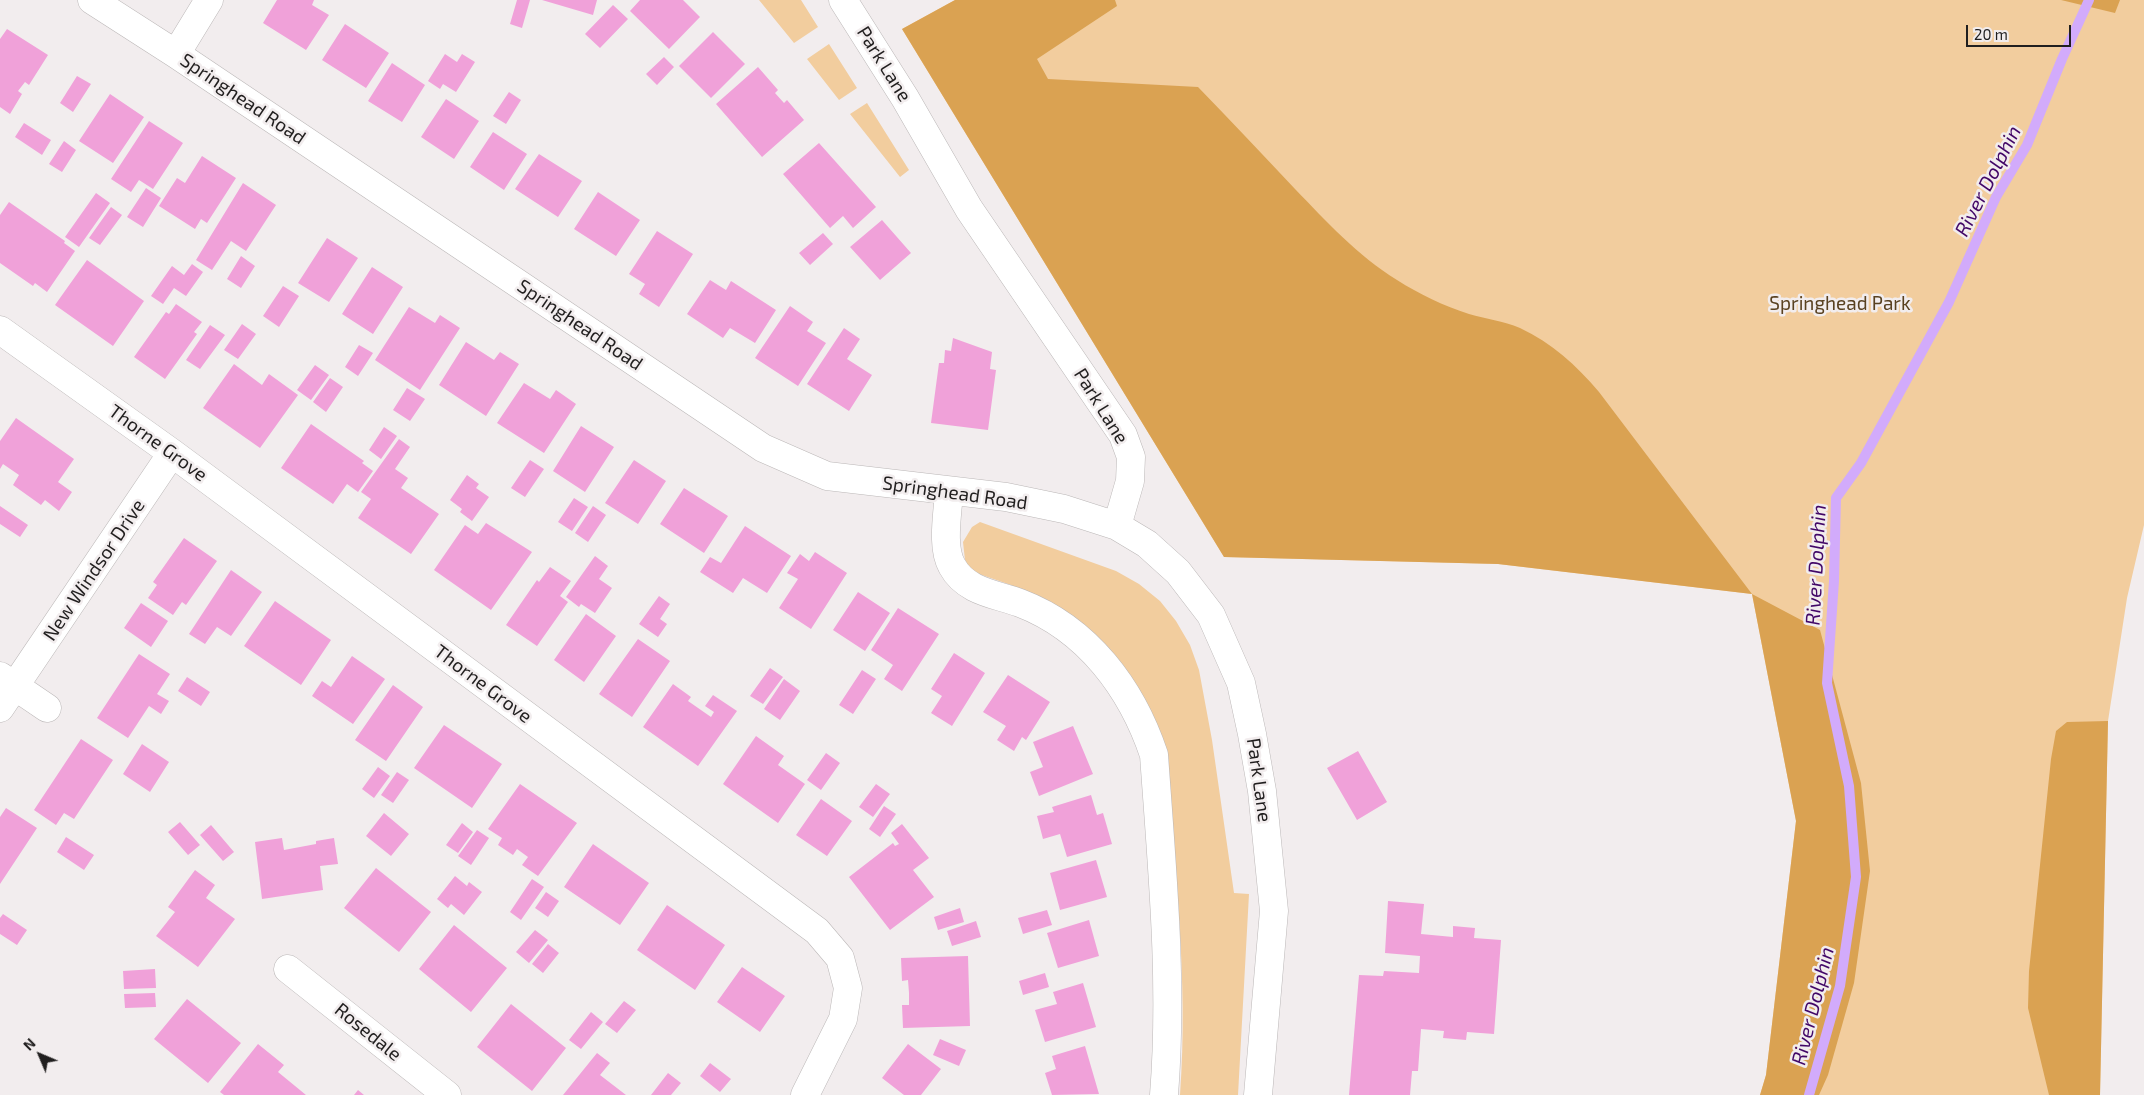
<!DOCTYPE html>
<html>
<head>
<meta charset="utf-8">
<style>
	body { margin:0 }
	#map { position:relative; width:2144px; height:1095px; overflow:hidden; background:#f2edee; font-family:"Exo 2",sans-serif }
	canvas { display:block }
	.north { position:absolute; left:15px; top:1030px; width:50px; height:50px; -webkit-text-stroke:4px #f2edee; paint-order:stroke; rotate:315deg; font-size:14px; font-weight:700; line-height:20px; text-align:center; color:#211f1f }
	.north::after { content:''; display:block; margin:auto; width:18px; height:22px; background:#211f1f; clip-path:polygon(50% 0,100% 100%,50% 72%,0 100%) }
	.scale { position:absolute; left:1966px; top:25px; width:105px; height:22px; box-sizing:border-box; border:2px solid #211f1f; border-top:0; padding-left:6px; font-size:15px; line-height:18px; white-space:nowrap; color:#211f1f; -webkit-text-stroke:4px #f2edee; paint-order:stroke }
</style>
</head>
<body>
<div id="map">
<canvas width="2144" height="1095"></canvas>
<div class="north">N</div>
<div class="scale">20 m</div>
</div>
<script>
const ctx = document.querySelector('canvas').getContext('2d');
ctx.lineJoin = 'round';
function fillPath(path, color) {
  ctx.fillStyle = color;
  ctx.fill(path, 'evenodd');
}
function trace(path, color, width, dash) {
  ctx.strokeStyle = color;
  ctx.lineWidth = width;
  ctx.lineCap = dash ? 'butt' : 'round';
  ctx.setLineDash(dash || []);
  ctx.stroke(path);
}
function write(font, color, halo, rows, align = 'center') {
  ctx.font = font + ' "Exo 2",sans-serif';
  ctx.lineWidth = 5;
  ctx.setLineDash([]);
  ctx.textBaseline = 'middle';
  ctx.strokeStyle = halo;
  ctx.fillStyle = color;
  for (const [text, x, y, turn = 0] of rows) {
    ctx.save();
    ctx.translate(x, y);
    ctx.rotate((+turn || 0) * Math.PI / 180);
    ctx.textAlign = isNaN(turn) ? turn : align;
    if (halo) ctx.strokeText(text, 0, 0);
    ctx.fillText(text, 0, 0);
    ctx.restore();
  }
}
const green = new Path2D(`
	M759,0H801L818,27L794,43Z
	M955,0H2144V525L2127,598L2108,721L2100,1095H1760L1766,1075L1796,821L1752,594L1498,564L1224,557L902,29Z
	M829,44L857,88L839,100L807,59Z
	M867,103L909,170L900,177L850,114Z
	M980,522L1116,571L1139,584L1160,601L1176,621L1190,645L1199,670L1212,740L1234,893L1249,894L1238,1095H1180C1189,980 1174,864 1166,749L1157,725L1011,585L976,573L969,567L965,560L963,542L972,527Z`);
const forest = new Path2D(`
	M955,0H1115L1117,6L1037,59L1048,79L1198,87C1231,121 1263,155 1295,189C1327,222 1357,255 1397,280C1419,294 1444,306 1469,314C1486,319 1503,321 1520,328C1552,343 1576,365 1599,392L1752,594L1820,630L1861,783L1870,871L1854,983L1828,1075L1819,1095H1760L1766,1075L1796,821L1752,594L1498,564L1224,557L902,29Z
	M2061,0H2120L2115,13Z
	M2108,721L2100,1095H2049L2028,1008L2029,971L2051,759L2056,731L2067,722Z`);
const stream = new Path2D(`
	M1809,1095L1840,986L1856,877L1849,786L1827,683L1834,581L1836,498L1861,463L1949,302L1996,197L2027,145L2062,59L2089,0`);
const building = new Path2D(`
	M277,0H314L312,5L329,15L306,50L263,23Z
	M517,0H530L522,28L510,24Z
	M542,0H597L593,15Z
	M640,0H683L700,17L669,49L630,11Z
	M613,5L628,19L600,48L585,34Z
	M345,24L389,53L366,88L322,60Z
	M7,29L48,55L29,85L25,82L18,91L22,94L10,114L0,107V39Z
	M713,32L745,64L711,98L679,66Z
	M445,54L457,62L462,54L475,62L456,92L443,84L440,89L428,81Z
	M664,57L674,67L657,85L646,74Z
	M392,63L425,85L402,122L368,101Z
	M758,67L778,90L775,93L784,103L787,100L804,120L762,157L716,104Z
	M77,76L91,84L73,112L60,103Z
	M509,92L521,100L506,124L493,116Z
	M110,94L144,117L113,163L79,141Z
	M446,99L479,121L454,159L421,137Z
	M149,121L183,143L153,189L139,180L131,192L111,179Z
	M24,123L51,140L42,155L15,137Z
	M493,132L527,154L504,190L470,167Z
	M64,141L76,150L62,172L49,164Z
	M819,143L876,207L853,228L843,216L830,228L783,174Z
	M539,154L582,181L558,217L515,189Z
	M202,156L236,178L207,223L201,219L195,229L159,206L177,178L185,183Z
	M243,183L276,205L246,251L231,241L212,270L196,260Z
	M146,188L161,198L143,227L127,217Z
	M598,192L640,220L616,256L574,229Z
	M96,193L110,203L79,247L65,237Z
	M9,202L65,241L64,243L75,251L47,292L35,283L33,286L0,263V215Z
	M111,207L122,215L100,245L89,238Z
	M882,220L911,253L880,280L850,247Z
	M657,231L693,254L659,307L639,294L645,284L629,274Z
	M823,233L833,244L810,265L799,253Z
	M327,238L358,258L329,302L298,283Z
	M241,256L255,266L241,288L227,279Z
	M87,260L144,301L113,346L55,305Z
	M192,264L203,272L186,296L174,288L163,304L151,296L172,266L184,275Z
	M372,267L403,287L373,334L342,314Z
	M710,280L726,290L731,281L776,310L755,343L730,328L723,338L687,314Z
	M283,286L299,296L279,327L263,316Z
	M176,304L202,322L194,332L197,334L165,379L134,357L166,312L169,314Z
	M790,306L813,322L807,331L826,343L798,386L755,358Z
	M409,307L435,323L440,315L460,328L420,390L375,360Z
	M242,324L256,334L238,359L224,350Z
	M210,325L225,335L200,369L186,360Z
	M844,328L860,339L847,359L872,375L849,411L807,384Z
	M953,338L992,352L990,369L996,370L988,430L931,423L939,363H944L945,350L951,351Z
	M466,342L494,360L500,352L519,364L486,416L439,385Z
	M359,345L373,353L358,376L345,367Z
	M234,364L262,385L269,374L298,395L260,448L203,408Z
	M315,365L329,375L311,400L297,390Z
	M330,378L343,387L326,412L313,402Z
	M524,383L550,399L556,390L576,404L544,453L497,423Z
	M407,388L425,399L410,421L393,410Z
	M16,418L74,459L58,482L72,492L59,511L45,500L41,505L13,485L19,475L3,464L0,469V441Z
	M311,424L364,461L362,463L373,471L358,492L347,484L333,504L281,468Z
	M581,426L614,447L585,492L553,471Z
	M384,427L397,436L381,459L369,450Z
	M399,439L410,447L395,469L408,478L401,488L439,514L411,554L358,518L371,499L361,492Z
	M530,460L544,469L525,497L511,488Z
	M634,460L666,481L638,524L605,503Z
	M467,475L479,484L476,488L489,497L472,521L460,512L462,509L450,500Z
	M684,488L728,516L704,553L660,524Z
	M574,498L588,507L572,531L558,522Z
	M0,506L28,525L20,537L0,524Z
	M593,506L606,515L588,542L575,533Z
	M486,523L532,552L491,610L434,570L465,525L478,534Z
	M745,526L791,556L767,593L743,578L733,593L700,572L710,557L721,563Z
	M184,538L217,561L186,605L182,602L173,615L148,598L157,585L153,582Z
	M815,552L847,573L811,629L779,608L798,579L787,573L800,554L809,561Z
	M595,556L608,566L599,579L612,588L595,613L581,604L579,607L566,597Z
	M550,567L571,581L560,596L568,602L537,646L506,625L537,580L539,582Z
	M231,570L262,592L231,636L217,627L205,644L189,634Z
	M858,592L890,613L865,651L833,630Z
	M659,596L670,604L660,619L667,624L658,637L639,624Z
	M275,601L331,640L301,685L244,646Z
	M141,603L168,621L151,647L124,628Z
	M898,608L939,634L902,691L884,679L893,665L871,650Z
	M586,614L616,636L584,682L554,660Z
	M638,639L670,661L632,717L599,694Z
	M954,653L985,673L952,726L931,713L942,696L931,689Z
	M139,654L170,674L157,694L169,701L161,714L149,706L128,738L97,718Z
	M352,656L385,679L353,724L312,696L322,681L331,687Z
	M770,668L783,677L763,704L750,696Z
	M862,670L876,679L853,714L839,705Z
	M1008,675L1050,702L1026,740L1022,737L1014,751L997,740L1006,726L983,712Z
	M187,677L210,692L201,706L178,691Z
	M784,679L800,691L780,720L764,709Z
	M673,684L691,697L688,701L711,717L714,712L705,706L713,695L737,711L698,766L643,727Z
	M393,685L423,707L386,761L355,740Z
	M444,725L502,764L472,808L414,768Z
	M1073,726L1093,774L1039,796L1030,772L1043,767L1033,742Z
	M756,736L784,756L778,765L805,784L778,823L723,784Z
	M81,739L113,760L74,819L64,813L56,825L34,810Z
	M142,744L169,762L150,792L123,774Z
	M1358,751L1387,802L1357,820L1327,768Z
	M826,753L840,763L821,790L807,780Z
	M378,767L390,776L374,798L362,789Z
	M397,772L409,780L393,803L381,795Z
	M520,784L577,823L538,876L522,865L528,857L517,849L513,855L498,845L502,838L488,829Z
	M876,784L890,794L873,817L859,807Z
	M1091,795L1097,815L1103,813L1112,844L1067,857L1060,834L1043,839L1037,816L1054,812L1052,807Z
	M821,799L852,821L827,856L796,835Z
	M884,806L896,814L880,837L869,829Z
	M6,808L37,828L0,884V817Z
	M384,813L409,834L391,856L366,836Z
	M180,822L200,845L188,855L168,832Z
	M462,823L473,832L458,853L446,845Z
	M902,824L929,858L913,870L934,897L890,930L849,877L893,843L895,846L899,844L891,833Z
	M211,825L234,852L223,861L200,835Z
	M477,830L489,838L471,865L458,856Z
	M66,837L94,855L84,870L57,852Z
	M282,838L284,850L316,844V841L334,838L338,864L320,866L323,890L262,899L255,842Z
	M593,844L649,883L620,925L564,887Z
	M1096,860L1107,897L1060,910L1050,873Z
	M376,868L431,912L399,952L344,908Z
	M195,870L215,885L206,898L235,919L198,967L156,936L175,912L168,907Z
	M455,876L467,886L469,882L482,892L464,915L451,904L448,908L437,899Z
	M532,879L544,887L521,920L510,912Z
	M546,892L559,901L548,917L535,908Z
	M1388,901L1424,904L1421,934L1453,937V926L1475,928L1474,938L1501,940L1494,1034L1467,1032L1466,1040L1443,1038L1444,1031L1421,1029L1418,1071H1412L1410,1095H1349L1359,975L1383,976L1384,971L1419,973L1420,956L1385,953Z
	M667,905L725,945L695,990L637,950Z
	M960,908L964,922L938,930L934,917Z
	M1047,910L1052,925L1023,934L1018,918Z
	M3,914L27,930L17,945L0,934V918Z
	M1089,920L1099,956L1058,968L1047,933Z
	M976,921L981,937L952,946L947,931Z
	M454,925L507,968L471,1012L419,969Z
	M535,930L548,940L529,963L516,952Z
	M548,944L559,953L543,973L532,964Z
	M968,956L970,1026L903,1028L902,1005H909V993L908,980L902,981L901,958Z
	M742,967L785,996L760,1032L717,1002Z
	M155,969L156,988L124,989L123,971Z
	M1045,973L1049,987L1023,995L1019,981Z
	M1083,983L1096,1027L1045,1042L1035,1010L1057,1004L1053,992Z
	M155,993L156,1007L125,1008L124,994Z
	M187,999L241,1043L208,1083L154,1039Z
	M624,1001L636,1010L617,1033L605,1024Z
	M511,1004L566,1048L532,1091L477,1047Z
	M591,1012L603,1022L581,1049L569,1040Z
	M940,1039L966,1050L959,1066L933,1055Z
	M258,1044L284,1065L278,1072L306,1095H224L220,1092Z
	M908,1044L941,1069L921,1095H904L882,1078Z
	M1085,1046L1099,1094L1052,1095L1045,1073L1056,1069L1052,1056Z
	M597,1053L610,1063L600,1075L626,1095H563Z
	M710,1063L731,1079L720,1092L700,1076Z
	M668,1073L681,1083L671,1095H651Z
	M358,1090L364,1095H354Z`);
const minor = new Path2D(`
	M92,0L176,54L763,448L827,476L1006,497L1064,509L1117,526L1147,544L1178,572L1211,615L1241,683L1252,734L1262,791L1274,911L1258,1095
	M843,0L905,98L969,209L1123,435L1131,457L1130,481L1117,526
	M176,54L209,0
	M0,330L172,453L817,931L840,958L848,988L843,1019L805,1095
	M949,491C948,512 941,547 952,566C966,592 996,594 1020,603C1088,629 1132,689 1154,755C1162,868 1173,982 1164,1095
	M0,676L47,708
	M0,708L172,453
	M288,969L447,1095`);
const streetNames = [
	["Park Lane",884,64,58],
	["Springhead Road",243,99,34],
	["Springhead Road",580,325,34],
	["Park Lane",1101,406,58],
	["Thorne Grove",158,443,36],
	["Springhead Road",955,493,8],
	["New Windsor Drive",94,570,-56],
	["Thorne Grove",483,684,37],
	["Park Lane",1259,780,82],
	["Rosedale",368,1032,39]
];
const parkNames = [
	["Springhead Park",1840,304]
];
const waterNames = [
	["River Dolphin",1988,181,-63],
	["River Dolphin",1816,565,-87],
	["River Dolphin",1813,1006,-76]
];
fillPath(green, '#f2cd9e');
fillPath(forest, '#daa252');
trace(stream, '#d2abfb', 10);
fillPath(building, '#f0a1d9');
trace(minor, '#bbb7b7', 29);
trace(minor, '#fff', 28);
write('19px', '#211f1f', '#f2edee', streetNames);
write('19px', '#594120', '#f2edee', parkNames);
write('italic 20px', '#420767', '#f2edee', waterNames);
</script>
</body>
</html>
